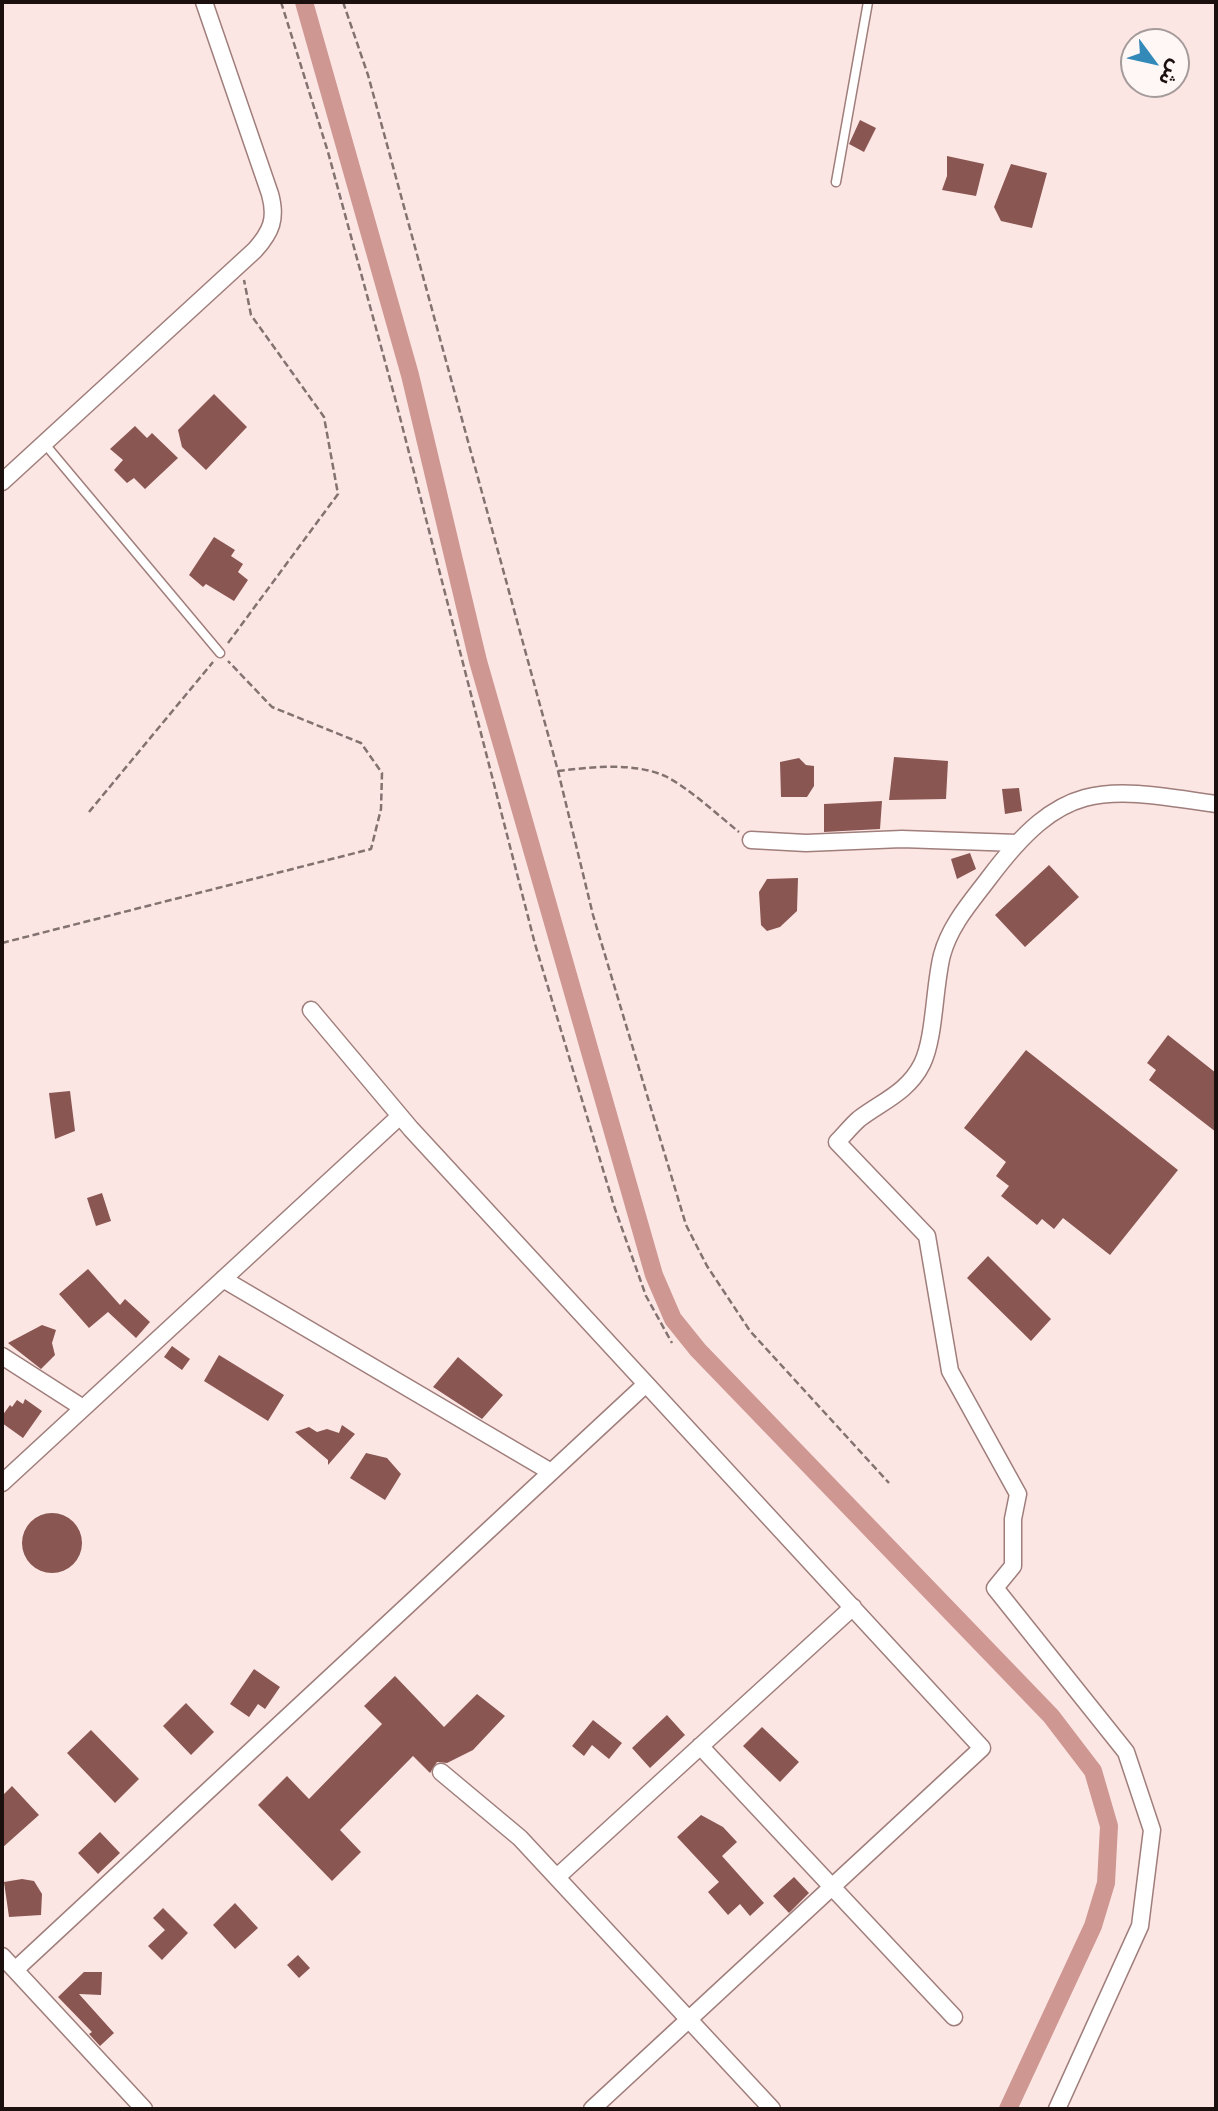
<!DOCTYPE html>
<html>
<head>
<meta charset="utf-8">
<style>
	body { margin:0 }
	#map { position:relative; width:1218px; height:2111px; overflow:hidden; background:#fce6e4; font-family:"Golos Text","Noto Sans Arabic",sans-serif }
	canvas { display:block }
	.frame { position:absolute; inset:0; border:4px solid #1c100f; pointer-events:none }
	.north { position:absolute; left:1120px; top:28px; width:70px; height:70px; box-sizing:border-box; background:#fff7f6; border:2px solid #a49b9a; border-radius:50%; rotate:123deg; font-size:19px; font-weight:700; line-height:28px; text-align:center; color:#1c100f }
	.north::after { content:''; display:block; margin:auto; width:24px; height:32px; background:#3389b8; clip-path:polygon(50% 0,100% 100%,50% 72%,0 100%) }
</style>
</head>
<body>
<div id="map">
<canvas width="1218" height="2111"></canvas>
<div class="frame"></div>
<div class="north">ش</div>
</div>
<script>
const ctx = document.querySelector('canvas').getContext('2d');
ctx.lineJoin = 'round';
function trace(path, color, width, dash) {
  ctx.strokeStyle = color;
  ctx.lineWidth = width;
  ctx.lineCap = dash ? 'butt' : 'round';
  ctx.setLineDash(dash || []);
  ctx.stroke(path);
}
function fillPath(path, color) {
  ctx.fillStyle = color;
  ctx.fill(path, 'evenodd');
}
const canal = new Path2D(`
	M304,2L410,375L478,661L654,1275L673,1319L698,1350L1051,1716L1093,1771L1109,1826L1106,1883L1093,1926L1008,2109`);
const building = new Path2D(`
	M860,120L876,128L864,152L849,144Z
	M947,156L984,164L976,196L942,190L947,176Z
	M1011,164L1047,173L1032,228L1001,221L994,207Z
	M214,394L247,427L206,470L182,447L178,430Z
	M135,426L147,438L152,433L178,458L145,489L134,478L127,483L114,470L123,460L110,449Z
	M214,537L235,550L231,556L243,564L238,572L248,580L234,601L206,584L203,587L189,575Z
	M894,757L948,761L946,799L889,800Z
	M799,758L806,765L814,766V786L807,797H781L780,762Z
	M1019,788L1022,811L1005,814L1002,789Z
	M882,801L880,829L824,832V804Z
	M970,853L976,869L957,879L951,859Z
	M1049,865L1079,897L1025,947L995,915Z
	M798,878L797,911L780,927L767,931L761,925L759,892L767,879Z
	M1168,1035L1216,1073V1132L1149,1080L1156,1070L1147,1063Z
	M1026,1050L1178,1170L1110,1255L1063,1218L1054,1229L1042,1219L1037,1225L1001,1196L1009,1186L996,1176L1006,1162L964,1128Z
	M70,1091L75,1131L55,1139L49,1093Z
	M102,1193L111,1221L96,1226L87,1198Z
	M988,1256L1051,1319L1031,1341L967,1278Z
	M88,1269L120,1305L125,1299L150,1322L136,1338L108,1312L89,1328L59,1294Z
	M42,1325L56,1330L52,1343L55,1355L41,1369L8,1343Z
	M172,1346L190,1359L182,1370L164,1357Z
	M219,1355L284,1395L268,1421L204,1381Z
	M458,1357L503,1395L482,1419L433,1387Z
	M25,1399L42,1411L23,1438L2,1423V1416L10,1405L12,1407L17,1400L23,1404Z
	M342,1425L355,1434L328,1465V1460L295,1432L309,1427L317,1432L327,1429L339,1433Z
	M366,1453L387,1458L401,1474L385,1500L350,1478Z
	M22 1543a30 30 0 1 1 60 0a30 30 0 1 1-60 0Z
	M254,1669L280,1687L265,1709L258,1704L249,1717L230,1704Z
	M395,1676L444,1727L477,1694L505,1716L473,1750L447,1763L437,1762L430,1773L413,1756L340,1830L361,1852L332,1881L258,1805L287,1776L309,1799L382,1724L364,1706Z
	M186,1703L214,1732L191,1755L163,1726Z
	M667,1715L685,1735L650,1768L632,1748Z
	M593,1720L622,1743L609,1759L592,1745L584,1756L572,1746Z
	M762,1727L799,1762L780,1782L743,1746Z
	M91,1730L139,1779L115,1803L67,1753Z
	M12,1786L39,1815L2,1848V1796Z
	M701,1815L723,1827L737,1842L722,1856L764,1903L750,1916L740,1904L728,1915L708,1892L719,1882L677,1837Z
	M100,1832L120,1853L98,1874L78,1853Z
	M794,1877L809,1893L789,1913L773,1896Z
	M22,1879L34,1881L42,1894L41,1915L9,1917L4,1882Z
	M235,1903L258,1928L235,1949L213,1925Z
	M163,1908L188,1933L162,1960L148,1946L165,1930L153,1918Z
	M298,1955L310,1968L299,1978L287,1965Z
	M84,1972H102L101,1995L79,1994L114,2033L100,2046L89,2034L92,2032L58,1997Z`);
const path = new Path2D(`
	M281,2L328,152L395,398L535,944L614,1206L646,1296L672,1343
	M343,2L368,75L558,771L593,915L686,1225L707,1266L750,1331L889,1483
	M228,643L338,494L324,417L251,315L244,280
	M558,771C592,767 633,762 665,776C689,788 718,815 739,832
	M89,812L213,662
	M2,943L371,849L381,809L382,773L361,743L272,707L228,661`);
const lane = new Path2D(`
	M836,182L868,2
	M44,443L220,653`);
const street = new Path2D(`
	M2,482L255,250C271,232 277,219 270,194L204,2
	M751,840L806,843L902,839L1017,843
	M311,1010L411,1129L982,1748L592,2109
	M223,1279L551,1472
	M2,1356L83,1408
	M2,1483L400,1116
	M700,1746L954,2017
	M441,1772L520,1838L772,2109
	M557,1877L853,1607
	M2,1956L144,2109
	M15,1970L646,1384
	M1057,2109L1140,1926L1152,1830L1126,1752L995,1588L1013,1566V1519L1018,1494L950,1371L927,1236L837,1142C844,1135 851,1126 859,1119C883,1101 908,1092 922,1064C935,1038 934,986 942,955C950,925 971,902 989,878C1064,778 1102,787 1216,804`);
trace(canal, '#ce9792', 18);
fillPath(building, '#895652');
trace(lane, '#9f7e7b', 11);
trace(street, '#9f7e7b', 19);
trace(path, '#827270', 2.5, [7, 3.5]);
trace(lane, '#fff', 8);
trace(street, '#fff', 16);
</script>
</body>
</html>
